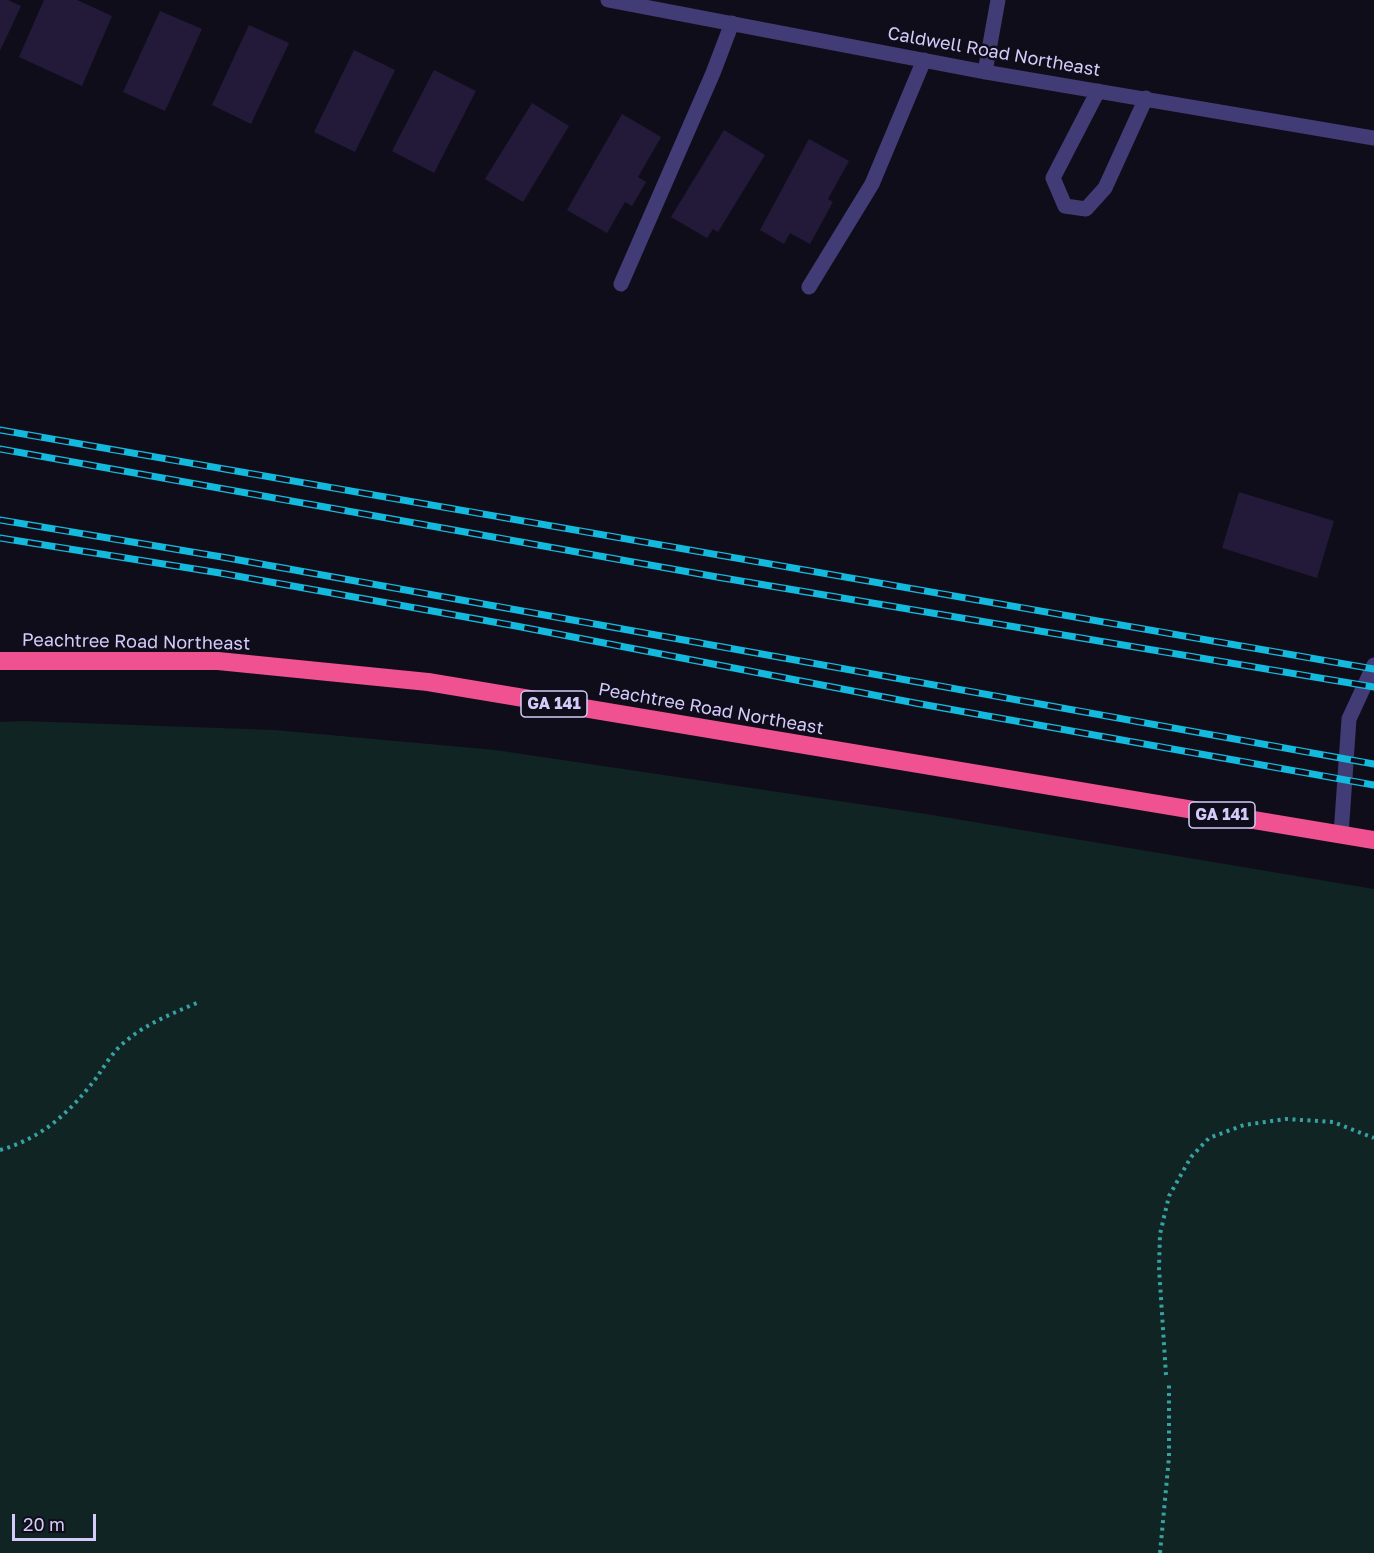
<!DOCTYPE html>
<html>
<head>
<meta charset="utf-8">
<style>
	body { margin:0 }
	#map { position:relative; width:1374px; height:1553px; overflow:hidden; background:#100d1b; font-family:"Golos Text",sans-serif }
	canvas { display:block }
	.scale { position:absolute; left:12px; top:1514px; width:84px; height:27px; box-sizing:border-box; border:3px solid #d4cbfa; border-top:0; padding-left:8px; font-size:18px; line-height:21px; white-space:nowrap; color:#d4cbfa; -webkit-text-stroke:4px #100d1b; paint-order:stroke }
</style>
</head>
<body>
<div id="map">
<canvas width="1374" height="1553"></canvas>
<div class="scale">20 m</div>
</div>
<script>
const ctx = document.querySelector('canvas').getContext('2d');
ctx.lineJoin = 'round';
function fillPath(path, color) {
  ctx.fillStyle = color;
  ctx.fill(path, 'evenodd');
}
function trace(path, color, width, dash) {
  ctx.strokeStyle = color;
  ctx.lineWidth = width;
  ctx.lineCap = dash ? 'butt' : 'round';
  ctx.setLineDash(dash || []);
  ctx.stroke(path);
}
function write(font, color, halo, rows, align = 'center') {
  ctx.font = font + ' "Golos Text",sans-serif';
  ctx.lineWidth = 5;
  ctx.setLineDash([]);
  ctx.textBaseline = 'middle';
  ctx.strokeStyle = halo;
  ctx.fillStyle = color;
  for (const [text, x, y, turn = 0] of rows) {
    ctx.save();
    ctx.translate(x, y);
    ctx.rotate((+turn || 0) * Math.PI / 180);
    ctx.textAlign = isNaN(turn) ? turn : align;
    if (halo) ctx.strokeText(text, 0, 0);
    ctx.fillText(text, 0, 0);
    ctx.restore();
  }
}
const green = new Path2D(`
	M23,721L274,730L495,750L926,814L1374,889V1553H0V722Z`);
const building = new Path2D(`
	M0,0H8L21,6L0,51Z
	M44,0H77L112,16L82,86L19,57Z
	M160,11L202,29L165,111L123,92Z
	M249,25L289,43L251,124L212,105Z
	M354,50L395,70L355,152L314,132Z
	M434,70L476,91L434,173L392,151Z
	M532,103L569,126L523,202L485,179Z
	M622,114L661,137L638,177L646,182L632,206L625,202L607,233L567,210Z
	M724,130L765,155L718,232L713,229L707,238L671,217Z
	M809,139L849,161L828,199L833,202L810,244L790,233L784,244L760,230Z
	M1239,492L1334,521L1317,578L1222,548Z`);
const path = new Path2D(`
	M0,1150C43,1138 71,1111 97,1077C105,1065 114,1050 126,1041C147,1023 174,1013 199,1002
	M1166,1375L1159,1268L1160,1234L1169,1196L1191,1157L1209,1138L1244,1125L1286,1119L1333,1122L1374,1138
	M1160,1553L1169,1457V1382`);
const minor = new Path2D(`
	M608,0L985,72L1374,138
	M985,72L998,0
	M1098,91L1053,178L1065,206L1086,209L1105,188L1146,98
	M621,284L713,73L732,23
	M809,287L872,184L924,60
	M1341,835L1349,719L1374,665`);
const highway = new Path2D(`
	M0,661H218L428,682L1374,840`);
const rail = new Path2D(`
	M0,430L1374,669
	M0,449L717,577L1374,687
	M0,520L222,557L1374,764
	M0,538L220,573L516,626L915,703L1374,785`);
const shields = [
	[554,704,66],
	[1222,815,66]
];
const shieldNames = [
	["GA 141",554,704],
	["GA 141",1222,815]
];
const streetNames = [
	["Caldwell Road Northeast",994,52,10],
	["Peachtree Road Northeast",136,642,1],
	["Peachtree Road Northeast",711,709,10]
];
fillPath(green, '#102424');
fillPath(building, '#231a3a');
trace(path, '#37a1a3', 4, [3, 4.5]);
trace(minor, '#423c76', 15);
trace(highway, '#f05191', 18);
trace(rail, '#13bade', 7);
trace(rail, '#100d1b', 4.5, [14]);
for (const [x, y, w] of shields) {
  const box = new Path2D();
  box.roundRect(x - w / 2, y - 13, w, 26, 4.5);
  ctx.fillStyle = '#100d1b';
  ctx.fill(box);
  trace(box, '#d4cbfa', 1.5);
}
write('bold 16px', '#d4cbfa', null, shieldNames);
write('18px', '#d4cbfa', '#100d1b', streetNames);
</script>
</body>
</html>
